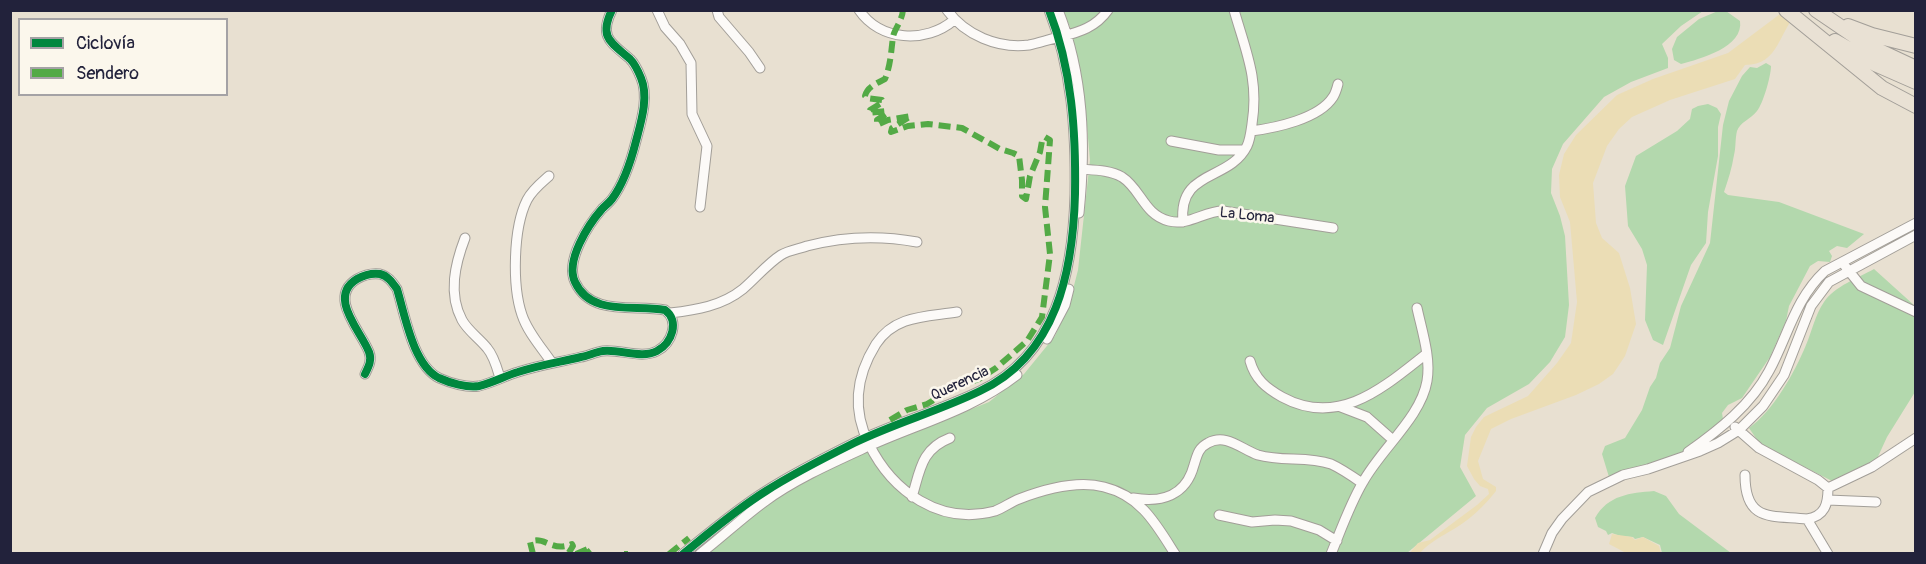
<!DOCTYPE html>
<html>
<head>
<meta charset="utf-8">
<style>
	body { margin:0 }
	#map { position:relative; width:1926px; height:564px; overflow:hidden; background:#e8e0d1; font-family:Pangolin,sans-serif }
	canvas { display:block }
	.frame { position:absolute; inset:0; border:12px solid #22223b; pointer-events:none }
	.legend { position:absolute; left:18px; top:18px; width:210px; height:78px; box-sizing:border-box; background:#fbf7ec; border:2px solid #a4a2a5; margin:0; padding:8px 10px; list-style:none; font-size:18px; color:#22223b }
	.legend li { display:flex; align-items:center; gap:12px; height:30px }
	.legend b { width:30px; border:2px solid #a4a2a5 }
</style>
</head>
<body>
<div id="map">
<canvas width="1926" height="564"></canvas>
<div class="frame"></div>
<ul class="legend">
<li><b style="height:8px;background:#00873e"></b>Ciclovía</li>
<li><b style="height:8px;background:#53aa46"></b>Sendero</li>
</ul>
</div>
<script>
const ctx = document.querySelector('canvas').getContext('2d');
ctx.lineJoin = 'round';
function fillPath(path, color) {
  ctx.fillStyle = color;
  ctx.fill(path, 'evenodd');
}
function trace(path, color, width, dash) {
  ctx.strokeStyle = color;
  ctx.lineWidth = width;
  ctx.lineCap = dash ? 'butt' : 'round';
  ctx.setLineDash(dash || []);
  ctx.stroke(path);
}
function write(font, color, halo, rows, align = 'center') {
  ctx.font = font + ' Pangolin,sans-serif';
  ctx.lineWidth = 5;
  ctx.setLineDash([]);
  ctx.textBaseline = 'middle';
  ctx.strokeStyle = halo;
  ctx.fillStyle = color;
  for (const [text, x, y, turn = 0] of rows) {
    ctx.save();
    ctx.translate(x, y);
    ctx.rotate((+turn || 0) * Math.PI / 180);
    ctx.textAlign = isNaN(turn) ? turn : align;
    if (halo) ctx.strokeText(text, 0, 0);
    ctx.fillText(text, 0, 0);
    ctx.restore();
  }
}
const green = new Path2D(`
	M1063,11H1703L1681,26L1662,44L1668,58V68L1631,82L1604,97L1563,144L1552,169L1551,193L1560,216L1565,236L1569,305L1565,337L1550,362L1529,384L1487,408L1465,435L1460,467L1476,496L1407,553L702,554L768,502L850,458L989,402L1024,374L1055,336L1069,305L1078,270L1090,160L1084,93L1070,27Z
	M1718,11H1726L1740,21C1744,47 1700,59 1681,64L1674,60L1672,49L1677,37L1699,19Z
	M1766,63L1771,66C1771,76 1763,104 1757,111C1751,119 1740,122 1737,131C1735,139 1736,148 1734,155C1732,168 1728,180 1724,192L1728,195L1779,202L1864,234L1847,248L1837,246L1829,251L1832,256L1830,262L1818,261L1810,266L1789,306L1786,321L1770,357L1742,398L1728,405L1722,413L1723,419L1688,449L1673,458L1609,477L1602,454L1605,446L1625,438L1642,410L1650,387L1656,378L1660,363L1670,348L1681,306L1710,243L1723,125L1729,101L1742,76L1750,67L1757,68Z
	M1708,104L1717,108L1721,114L1718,127V156L1708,212L1706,243L1691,265L1663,345L1653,340L1645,320L1647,265L1642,249L1628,226L1625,186L1636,156L1677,131L1690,119L1692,109L1698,106Z
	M1874,269L1915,306V392L1887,437L1876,461L1832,481L1760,444L1749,428C1773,411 1795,372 1806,345C1812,331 1815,315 1824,302C1835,286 1858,278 1874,269Z
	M1654,491L1666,496L1679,514L1731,553H1662L1660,545L1643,537L1635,539L1633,537L1620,536L1612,533L1608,535L1606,531L1598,527L1595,518C1608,495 1630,493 1654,491Z`);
const sand = new Path2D(`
	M1784,11H1799C1778,31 1780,65 1745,65L1735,79L1670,100L1632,117L1619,129L1607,146L1593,183L1596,223L1602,238L1619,253L1630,288L1636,324L1625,356L1613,374L1599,384L1576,395L1511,419L1491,429L1478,461L1483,479L1496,487V491C1485,505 1471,519 1454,529C1442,536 1430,542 1420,553L1409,554L1418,543L1430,540L1477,505L1489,494L1488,489L1480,486L1474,479L1467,466L1471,437L1476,427L1484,417L1528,396L1557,363L1571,343L1577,302L1570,222L1560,197L1559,175L1564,154L1576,135L1617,95L1653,79L1728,53Z
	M1612,534L1632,537L1635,540L1643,537L1659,546L1661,553H1626L1609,544Z`);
const minor = new Path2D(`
	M657,10L665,27L680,44L691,63L692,114L707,146L700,207
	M717,10L719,17L749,52L760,68
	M859,10C880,41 926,44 954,20
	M947,10C965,35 998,49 1029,45C1039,43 1050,39 1060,37C1080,32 1096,27 1108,10
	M1058,10C1084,76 1086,144 1079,213
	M1251,131C1275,128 1319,119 1333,97C1335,94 1337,88 1338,84
	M1171,141L1219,150H1244
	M1081,169C1094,170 1110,170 1122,177C1141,189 1144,215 1169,221C1189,226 1204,211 1223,211L1333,228
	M549,176C541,183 532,190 527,200C513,228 512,286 522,315C528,333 542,348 552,363
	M1183,222C1178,169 1229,182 1247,146C1250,140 1251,131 1252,124C1259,79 1246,52 1234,10
	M465,238C455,264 448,294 462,320C468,331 479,338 487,348C494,356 497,368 500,378
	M1845,266L1861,286L1916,312
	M957,312C926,317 895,315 876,344C856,376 852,410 869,444C892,491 940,526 995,511C1003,508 1011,502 1019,499C1045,489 1077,480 1104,487C1141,496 1156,524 1175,554
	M670,313C696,310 722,306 743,289C756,278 767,264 781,255C789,250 799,249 807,246C845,236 879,235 917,242
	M1047,339L1065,305L1069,289
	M1250,361C1255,379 1266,388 1282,397C1339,428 1384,387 1426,354
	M365,374C369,366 372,360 369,352C361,331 327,297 357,279C364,275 372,273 380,274C388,276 392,282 397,289C405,315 413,365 439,378C450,383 467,388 479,386C492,383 505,376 518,372C539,365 560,362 581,357C588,356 595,352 603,351C620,349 642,359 657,351C672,343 680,321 665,310C635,304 591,317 575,282C565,261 588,225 602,209C605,206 609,203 612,199C624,183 631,161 636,141C641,122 649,97 641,78C639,73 634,63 630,59C612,43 598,38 612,10
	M1341,407L1367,417L1393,440
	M1735,427L1759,448L1818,480L1828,488L1872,467L1916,438
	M1688,452C1719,430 1751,405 1769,371C1788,336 1795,299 1825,271L1916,223
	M1745,475C1745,523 1772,515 1807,519
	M1828,488C1828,504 1825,516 1807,519L1828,554
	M912,497C920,471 921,449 950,438
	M1133,498C1161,503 1186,496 1194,465C1197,456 1198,448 1208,443C1226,433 1241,449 1258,455C1282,462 1307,456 1331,464C1342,469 1352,476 1362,483
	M1828,500L1876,502
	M1219,515L1252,522L1275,520L1291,521L1319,530L1337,541
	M683,554C710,532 737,509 766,491C794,473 824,458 854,443C895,423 939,411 980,391C1057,355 1073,271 1075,194C1076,132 1072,69 1049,10
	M700,554C722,537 742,518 764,502C795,479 834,462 869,446C920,423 972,410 1017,375
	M1331,554C1341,530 1350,504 1363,482C1381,449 1421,417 1427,381C1431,358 1422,331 1417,308
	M1543,554L1552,533L1562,519L1588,492L1623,475L1648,469L1700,451L1718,443L1739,430L1763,406L1784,375L1811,306L1829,282L1916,235`);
const highway = new Path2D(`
	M1786,10L1882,88L1916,106
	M1816,10L1869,46L1916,68
	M1848,26L1872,35L1916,46
	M1835,41L1875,64L1916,82`);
const quiet = new Path2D(`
	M890,420L907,410L927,404L954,388L979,379L996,368L1027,341L1042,317L1050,254L1045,207L1050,140L1045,137L1042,141L1040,152L1030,176L1026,199L1022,196V180L1019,156L1013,153L1000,149L962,128L928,124L908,126L891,132L892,128L911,116L888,120L877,125V120L887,113L886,111L869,113L870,110L883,102L882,100L867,98L865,96C867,87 877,83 885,79C891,64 891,51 893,37C894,30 902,21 903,10
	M533,554L530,542C545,535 551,553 572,544L573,546L568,554
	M576,554L590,548L591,550L586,554
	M624,554H628
	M669,554L689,538`);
const cycleway = new Path2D(`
	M365,374C369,366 372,360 369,352C361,331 327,297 357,279C364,275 372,273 380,274C388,276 392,282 397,289C405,315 413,365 439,378C450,383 467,388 479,386C492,383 505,376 518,372C539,365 560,362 581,357C588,356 595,352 603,351C620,349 642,359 657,351C672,343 680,321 665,310C635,304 591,317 575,282C565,261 588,225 602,209C605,206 609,203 612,199C624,183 631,161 636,141C641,122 649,97 641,78C639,73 634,63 630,59C612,43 598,38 612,10
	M683,554C710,532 737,509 766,491C794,473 824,458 854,443C895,423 939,411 980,391C1057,355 1073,271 1075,194C1076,132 1072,69 1049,10`);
const streetNames = [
	["La Loma",1247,216,6],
	["Querencia",960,384,-25]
];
fillPath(green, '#b3d8ad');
fillPath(sand, '#ebddb5');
trace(minor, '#a29e98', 11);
trace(highway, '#a29e98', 16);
trace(minor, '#fcfaf8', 9);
trace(highway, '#e9e1d4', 14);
trace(quiet, '#53aa46', 6, [12, 6]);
trace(cycleway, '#00873e', 8);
write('15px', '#22223b', '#fbf7ec', streetNames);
</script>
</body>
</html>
